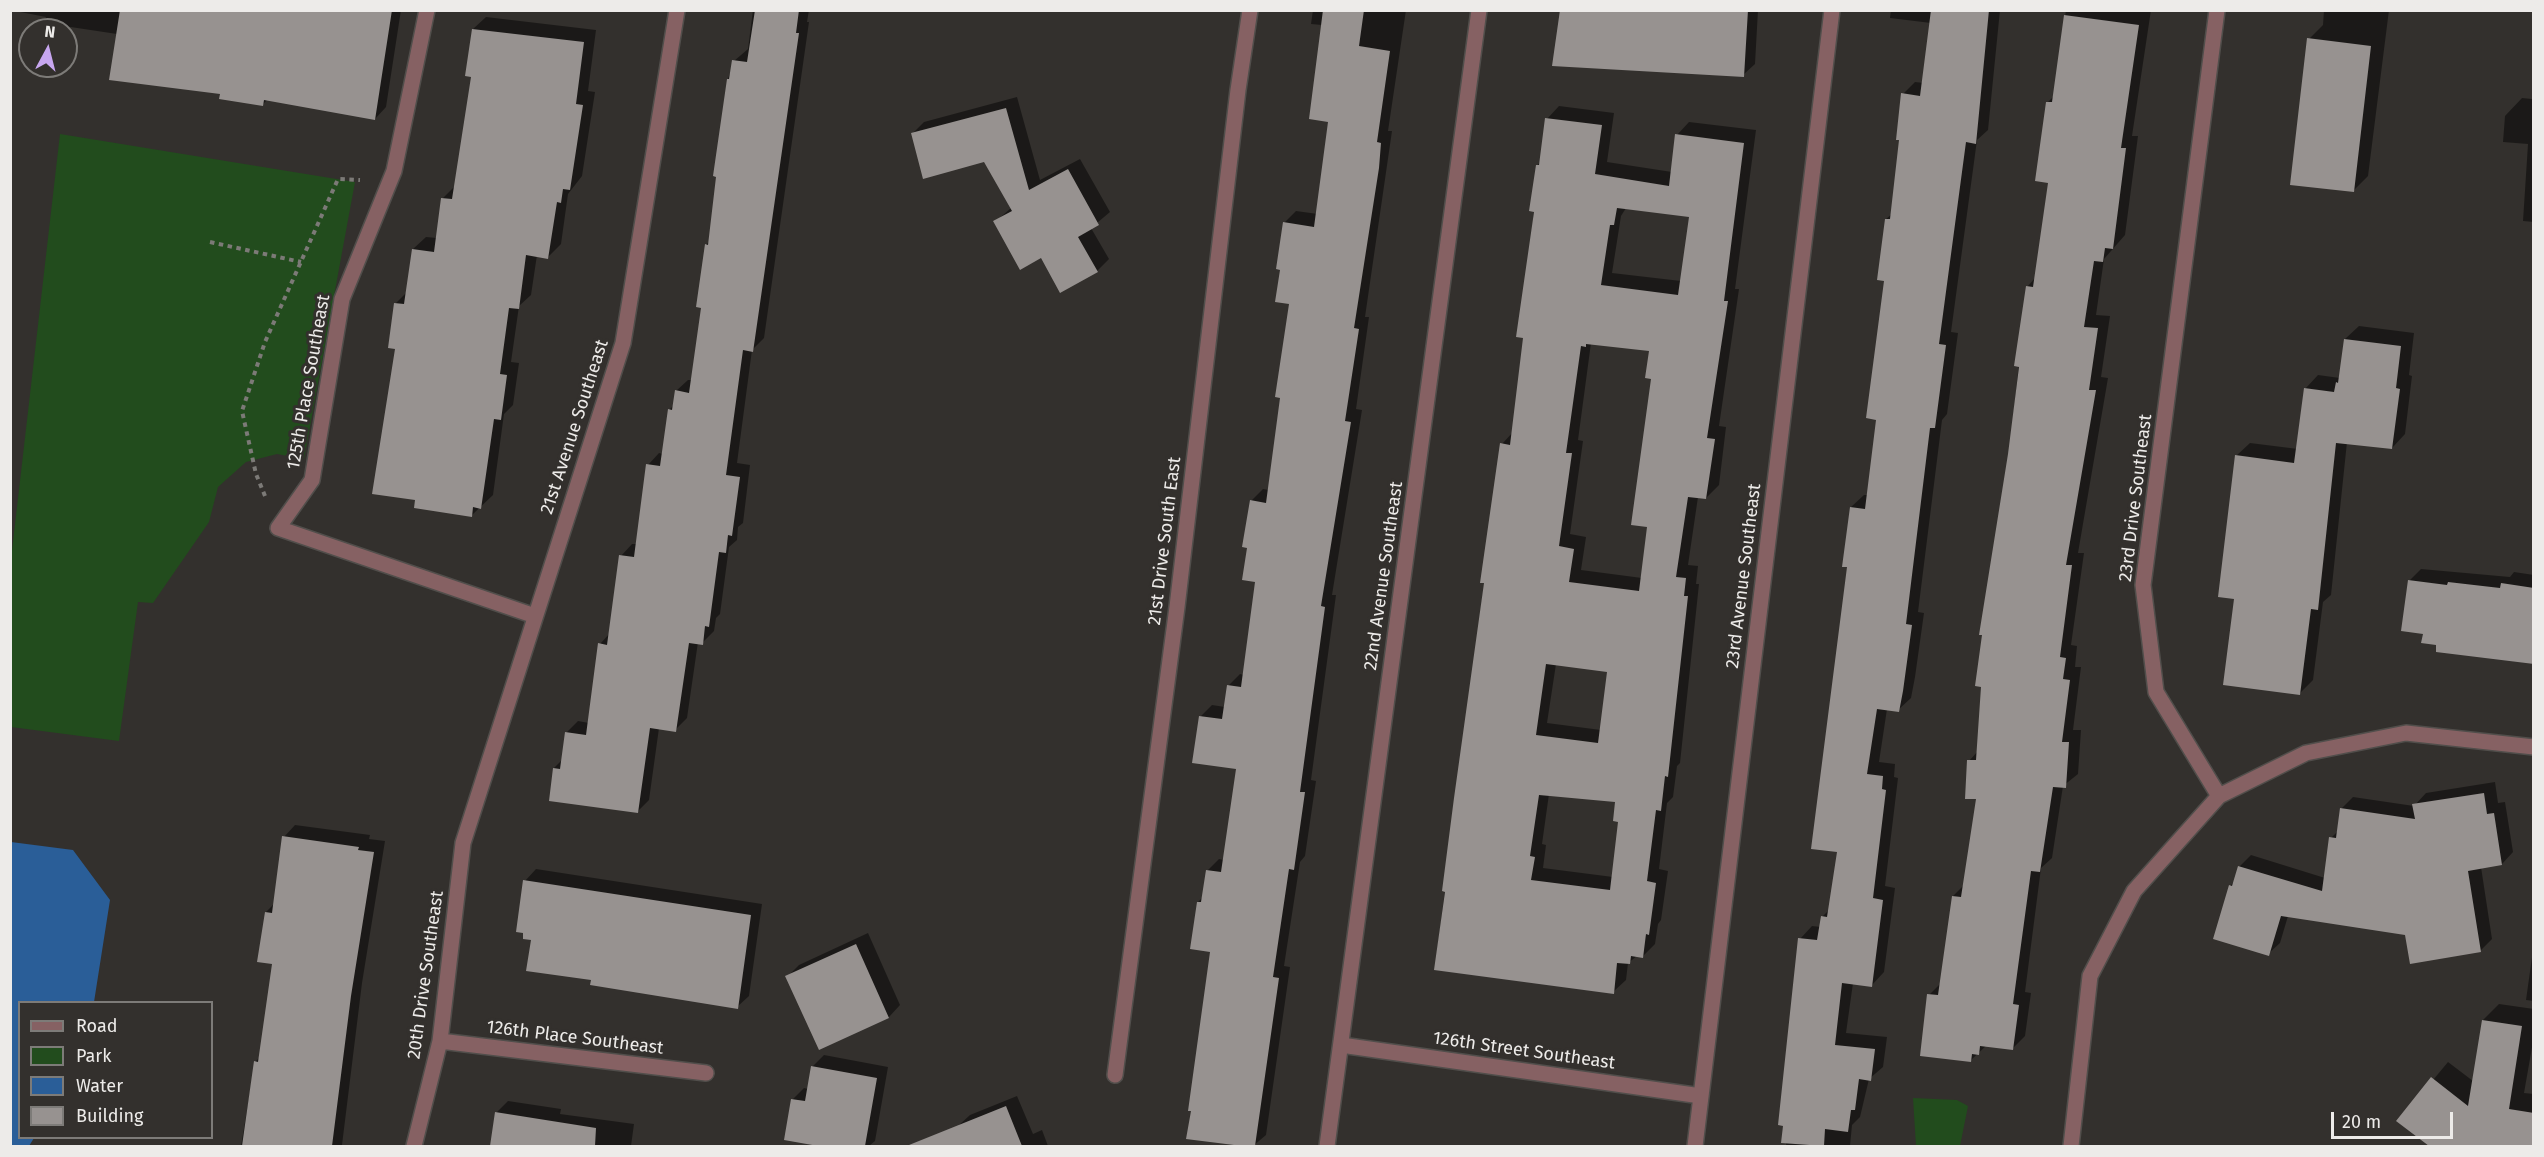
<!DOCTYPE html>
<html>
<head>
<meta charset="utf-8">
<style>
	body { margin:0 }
	#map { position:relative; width:2544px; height:1157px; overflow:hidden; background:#33302d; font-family:"Fira Sans",sans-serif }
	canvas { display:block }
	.frame { position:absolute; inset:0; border:12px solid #edebe9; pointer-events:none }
	.legend { position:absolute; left:18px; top:1001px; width:195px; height:138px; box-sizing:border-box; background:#33302d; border:2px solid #7d7b78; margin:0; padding:8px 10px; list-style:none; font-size:18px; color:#edebe9 }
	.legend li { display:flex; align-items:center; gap:12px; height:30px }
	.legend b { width:30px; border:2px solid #7d7b78 }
	.north { position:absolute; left:18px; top:18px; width:60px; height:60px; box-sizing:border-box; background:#33302d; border:2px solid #7d7b78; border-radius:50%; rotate:7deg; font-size:16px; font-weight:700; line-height:24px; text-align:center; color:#edebe9 }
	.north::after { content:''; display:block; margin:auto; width:21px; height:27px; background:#c7a6ef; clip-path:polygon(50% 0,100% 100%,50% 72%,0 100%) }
	.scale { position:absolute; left:2331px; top:1112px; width:122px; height:27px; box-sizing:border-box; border:3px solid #edebe9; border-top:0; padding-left:8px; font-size:18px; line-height:21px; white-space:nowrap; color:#edebe9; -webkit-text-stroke:4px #33302d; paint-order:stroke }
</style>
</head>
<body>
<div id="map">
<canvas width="2544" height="1157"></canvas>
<div class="frame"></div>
<ul class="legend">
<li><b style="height:8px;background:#866163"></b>Road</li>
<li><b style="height:16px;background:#224c1d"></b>Park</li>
<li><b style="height:16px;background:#2a5e98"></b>Water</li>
<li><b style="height:16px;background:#979290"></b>Building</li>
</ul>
<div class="north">N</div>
<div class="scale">20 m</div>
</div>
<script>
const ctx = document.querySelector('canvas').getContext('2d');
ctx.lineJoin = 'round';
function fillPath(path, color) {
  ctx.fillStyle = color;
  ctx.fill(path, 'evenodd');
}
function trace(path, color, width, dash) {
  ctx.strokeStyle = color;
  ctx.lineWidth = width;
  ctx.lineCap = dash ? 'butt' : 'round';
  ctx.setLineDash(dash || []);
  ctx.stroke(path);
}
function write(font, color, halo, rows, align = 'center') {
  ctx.font = font + ' "Fira Sans",sans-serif';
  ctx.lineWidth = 6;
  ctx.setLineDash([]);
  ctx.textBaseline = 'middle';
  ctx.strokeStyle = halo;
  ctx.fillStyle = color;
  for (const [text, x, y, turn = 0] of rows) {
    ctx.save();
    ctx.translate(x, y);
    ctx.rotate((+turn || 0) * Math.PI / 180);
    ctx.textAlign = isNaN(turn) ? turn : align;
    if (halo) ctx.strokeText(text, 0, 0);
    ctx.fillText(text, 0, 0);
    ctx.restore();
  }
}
const green = new Path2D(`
	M60,134L355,182L304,459L277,454L246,462L218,487L209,522L153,603L138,602L119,741L11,727V559Z
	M1913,1098L1957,1100L1968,1106L1960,1146H1916Z`);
const water = new Path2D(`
	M11,842L73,850L110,900L94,1002H20V1138H34L29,1146H11Z`);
const shadow = new Path2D(`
	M10,10H401L386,107L375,119L268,99L263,104L221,93L117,34L44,23L46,17Z
	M753,10H809L807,22H809L764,338L752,350L737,463L750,465L743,523L738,527L737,540L729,547L720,614L716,618L714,631L702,643L698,642L687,718L675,730L659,728L649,800L637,812L554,768L562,760L566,733L578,721L589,723L600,644L610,633L621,556L632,544H637L648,465L659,453L663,454L669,410L674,405L676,391L688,380H693L703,306L706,245L710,241L728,79L734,61L748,49Z
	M1313,10H1406L1388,131H1392L1365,317H1369L1356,409L1362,410L1332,595H1336L1311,780L1316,781L1305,856L1300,862L1284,966L1290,967L1266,1135L1253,1146L1188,1137L1212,951L1198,902L1203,897L1207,871L1219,859L1224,860L1237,768L1201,716L1212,705L1225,707L1228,686L1240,674L1244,675L1257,581L1249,547L1251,501L1263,489L1269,490L1282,397L1290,303L1282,268L1284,223L1296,211L1318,214L1330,121L1322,25L1311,24Z
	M1562,10H1758L1755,64L1743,75Z
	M1891,10H2000L1988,130L1977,140L1951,332L1958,333L1947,414L1942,420L1918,612L1924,613L1915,677L1911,698L1898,710L1887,709L1879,762L1895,764L1894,777L1898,778L1885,886L1895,888L1884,972L1872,985L1853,983L1846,1033L1887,1037L1883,1067L1869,1079L1860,1117L1852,1125L1850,1146H1786L1800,939L1812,926L1821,927L1822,917L1830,909L1838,851L1851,507L1864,495H1868L1877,418L1886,280V219L1892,214L1901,139L1903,94L1915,82L1924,83L1931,23L1890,18Z
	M2066,10H2151L2132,136H2138L2125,235L2104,259L2096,315L2110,316L2101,377L2108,378L2078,553H2084L2071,645L2077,646L2075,667H2081L2073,730H2081L2078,774L2063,786L2052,858L2041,868L2025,992L2031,993L2025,1036L2013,1048L1987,1045L1971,1060L1929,995L1942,982L1953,896L1964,885L1978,798L1969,761L1978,751L2027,287L2035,278L2049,182L2048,102L2054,96Z
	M2324,10H2389L2368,176L2353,191L2309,39L2323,25Z
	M486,17L596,30L588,91L595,92L582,176L568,194L561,244L548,257L537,255L531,295L519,306L511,362L519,363L513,405L504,414L493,495L472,515L417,499L397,348L396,303L407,292L413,249L426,237L437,238L443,198L455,186L473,75V29Z
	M2534,84V222L2523,221L2528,144L2503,142L2505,116L2522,98L2532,99Z
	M1017,97L1040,180L1080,159L1110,212L1091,228L1109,259L1097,271L1041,256L995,222L1011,208L985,160L912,134L924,122Z
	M1559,106L1614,113L1607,162L1672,172L1677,135L1689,122L1756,130L1735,289H1739L1719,426L1726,427L1719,485L1706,498L1698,497L1688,565L1698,566L1696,584H1699L1680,763L1677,766L1673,797L1667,803L1659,869L1668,871L1661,920L1658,924L1655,944L1643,956H1637L1628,963L1626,980L1613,992L1435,968L1502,444L1513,432L1525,337L1537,166L1541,161L1547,119ZM1626,208L1691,216L1681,281L1612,273L1621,216ZM1591,343L1650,350L1653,378L1649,526L1642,578L1581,570L1586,537L1570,534L1583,441L1578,440ZM1556,664L1609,671L1601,730L1547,723ZM1549,794L1617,800L1620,821L1613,877L1543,868L1546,845L1542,844Z
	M2359,326L2414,333L2409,375L2412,376L2405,434L2392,448L2347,442L2331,595L2323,602L2313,680L2300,693L2236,598V456L2250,443L2298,449L2305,389L2318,375L2340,378L2345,339Z
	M2421,569L2510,577L2514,572L2534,575V663L2438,644L2424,633L2409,581Z
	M2495,782L2498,803L2505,802L2513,852L2502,864L2481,867L2492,939L2481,950L2407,933L2288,916L2280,943L2268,954L2230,886L2235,881L2239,867L2251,855L2325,878L2331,838L2338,831L2341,809L2353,797L2414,806L2426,793Z
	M295,825L370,835L369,839L385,841L362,983L342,1145L346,1146H241L255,1062L260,1057L274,962L266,912L274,904L284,837Z
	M536,869L762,904L749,996L737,1007L593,978L532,938L525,881Z
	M868,933L900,1005L889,1017L819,1048L787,977L799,965Z
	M2534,943V1001L2526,1000Z
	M2499,1004L2534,1009V1036L2524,1093L2534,1094V1146H2431L2399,1121L2448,1062L2473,1081L2483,1020Z
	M824,1055L888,1067L875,1141L869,1146H827L785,1139L792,1100L804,1088L808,1089L812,1067Z
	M1017,1096L1033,1134L1042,1130L1048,1146H966L958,1126L970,1115Z
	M508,1101L561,1109L560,1114L634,1124L631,1146H491L496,1113Z`);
const building = new Path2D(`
	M120,10H392L375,120L264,100L263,106L219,99L220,94L109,80Z
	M755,10H799L796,33H799L753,352L743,350L726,475L740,477L732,536L728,535L726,553L719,552L709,627L705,626L703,645L689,643L676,732L650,728L638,813L549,801L553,768L560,769L565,732L586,735L598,643L607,645L619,555L634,557L646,464L660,466L668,409L672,410L675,390L689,393L701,308L696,307L705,244L708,245L716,177L713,176L727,79H729L732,60L747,62Z
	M1323,10H1364L1359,46L1390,51L1377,142L1381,143L1379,168L1354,328L1359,329L1345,421L1351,422L1321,606L1325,607L1300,792H1305L1294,870L1289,869L1273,977L1279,978L1255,1146H1242L1186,1139L1191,1111H1188L1210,952L1190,949L1197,902H1201L1206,870L1221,872L1236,769L1192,763L1199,716L1222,719L1227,685L1241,687L1255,582L1242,580L1247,548L1242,547L1250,500L1266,503L1280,398L1275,397L1289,304L1275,302L1280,270L1276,269L1283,222L1314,227L1328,122L1309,119Z
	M1560,10H1748L1744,77L1552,66Z
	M1931,10H1989L1976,144L1966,142L1939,344L1946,345L1935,428H1930L1906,624L1912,625L1903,691L1899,712L1877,709L1867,774L1883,776L1882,789L1886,790L1873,898L1883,900L1872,987L1842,983L1835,1045L1875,1049L1871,1081L1859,1079L1855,1110H1851L1848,1132L1825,1129L1824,1146L1781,1143L1783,1126L1778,1125L1798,938L1817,940L1821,916L1827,917L1837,852L1811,849L1847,567H1842L1850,507L1865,509L1876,420L1866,418L1884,281L1877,280L1885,219H1890L1899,140H1896L1901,93L1920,96Z
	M2064,15L2139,25L2121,148H2126L2113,249L2105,248L2103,262L2094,261L2084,327L2098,328L2089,390H2096L2066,565H2072L2060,657L2066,658L2063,679L2070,680L2062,742H2069L2066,788L2053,787L2040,872L2031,871L2013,1004L2019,1005L2013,1050L1980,1046L1979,1055L1972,1054L1971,1062L1920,1056L1927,994L1938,995L1952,896L1961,897L1976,799H1965L1967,760H1976L1981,687L1975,686L1982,635H1979L2008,454L2019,367L2014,366L2026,286L2033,287L2048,183L2035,181L2046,102H2052Z
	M472,29L584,42L576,104L583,105L570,190L563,189L561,203L557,202L548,259L526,255L519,309L509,308L500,374L507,375L501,420L494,419L481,509L473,507L472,517L414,508L415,500L372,494L395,349L388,348L394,303L404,304L412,249L434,252L441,198L452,199L471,77L465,76Z
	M2307,38L2371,46L2354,192L2290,185Z
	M1006,108L1029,190L1068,169L1099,225L1078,237L1098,272L1060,293L1041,258L1020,270L993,221L1012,211L984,162L923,179L911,133Z
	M1545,118L1602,125L1595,174L1669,186L1675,134L1744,143L1724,301H1728L1707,438L1715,439L1706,499L1688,497L1676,577L1686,578L1684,596H1688L1668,777L1665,776L1661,811L1656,810L1647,881L1656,883L1649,935L1646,934L1643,958L1631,956L1630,964L1617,963L1614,994L1434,970L1445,892L1442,891L1454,798L1484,583H1480L1500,443L1510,445L1523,338L1516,337L1534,212L1529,211L1536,165H1539ZM1617,208L1689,217L1678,295L1601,285L1610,225H1614ZM1586,344L1649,351L1645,378L1651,379L1631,525L1647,527L1639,591L1569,582L1574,549L1559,546L1572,453H1566L1581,346L1586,347ZM1546,664L1607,672L1598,743L1536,735ZM1539,795L1615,802L1613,821L1618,822L1610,890L1531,880L1535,857L1530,856Z
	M2344,339L2401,346L2396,388L2400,389L2392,449L2336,443L2318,610L2311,609L2300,695L2223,685L2234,599L2218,597L2235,455L2294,463L2304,388L2334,392L2336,382L2338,383Z
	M2408,580L2447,585L2448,582L2500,588L2501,583L2534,588V664L2436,652V645L2421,643L2423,634L2401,631Z
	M2484,793L2487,814L2494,813L2502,865L2468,871L2481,952L2410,964L2405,935L2281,916L2269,956L2213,939L2229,885L2232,886L2238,866L2322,891L2329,837L2336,838L2340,808L2415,819L2412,804Z
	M282,836L359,847L358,850L374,852L351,996L332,1146H242L254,1061L258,1062L272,964L257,962L265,912L272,913Z
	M523,880L751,915L738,1009L590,985L591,980L526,971L531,940L523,939V933L516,932Z
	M856,944L889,1018L819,1050L785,976Z
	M2482,1020L2522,1026L2509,1109L2534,1113V1146H2429L2396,1121L2431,1077L2468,1106Z
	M811,1066L877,1078L865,1146H818L784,1140L791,1099L805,1101Z
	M1006,1106L1022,1146H909V1145Z
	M495,1112L596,1128L595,1146H490Z`);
const path = new Path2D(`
	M210,242L301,262
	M265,496L256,474L242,411L265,342L338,179L360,180`);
const minor = new Path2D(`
	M427,10L394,171L342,299L312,480L278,528L535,616
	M2219,796L2306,753L2406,733L2534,747
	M440,1041L706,1073
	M1341,1045L1701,1096
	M1115,1075L1177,607L1238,90L1250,10
	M414,1146L440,1041L463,843L623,343L677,10
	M1327,1146L1479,10
	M1695,1146L1832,10
	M2071,1146L2090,976L2134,891L2219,796L2156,692L2143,585L2217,10`);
const streetNames = [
	["125th Place Southeast",309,382,-80],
	["21st Avenue Southeast",575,427,-72],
	["23rd Drive Southeast",2136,498,-83],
	["21st Drive South East",1165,541,-83],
	["22nd Avenue Southeast",1384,576,-82],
	["23rd Avenue Southeast",1744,576,-83],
	["20th Drive Southeast",426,975,-82],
	["126th Place Southeast",575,1038,7],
	["126th Street Southeast",1524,1051,8]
];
fillPath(green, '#224c1d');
fillPath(water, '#2a5e98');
fillPath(shadow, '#0007');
fillPath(building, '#979290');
trace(minor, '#514e4b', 18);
trace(path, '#7c7a77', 4, [4.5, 4.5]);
trace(minor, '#866163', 15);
write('18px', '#edebe9', '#33302d', streetNames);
</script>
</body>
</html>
